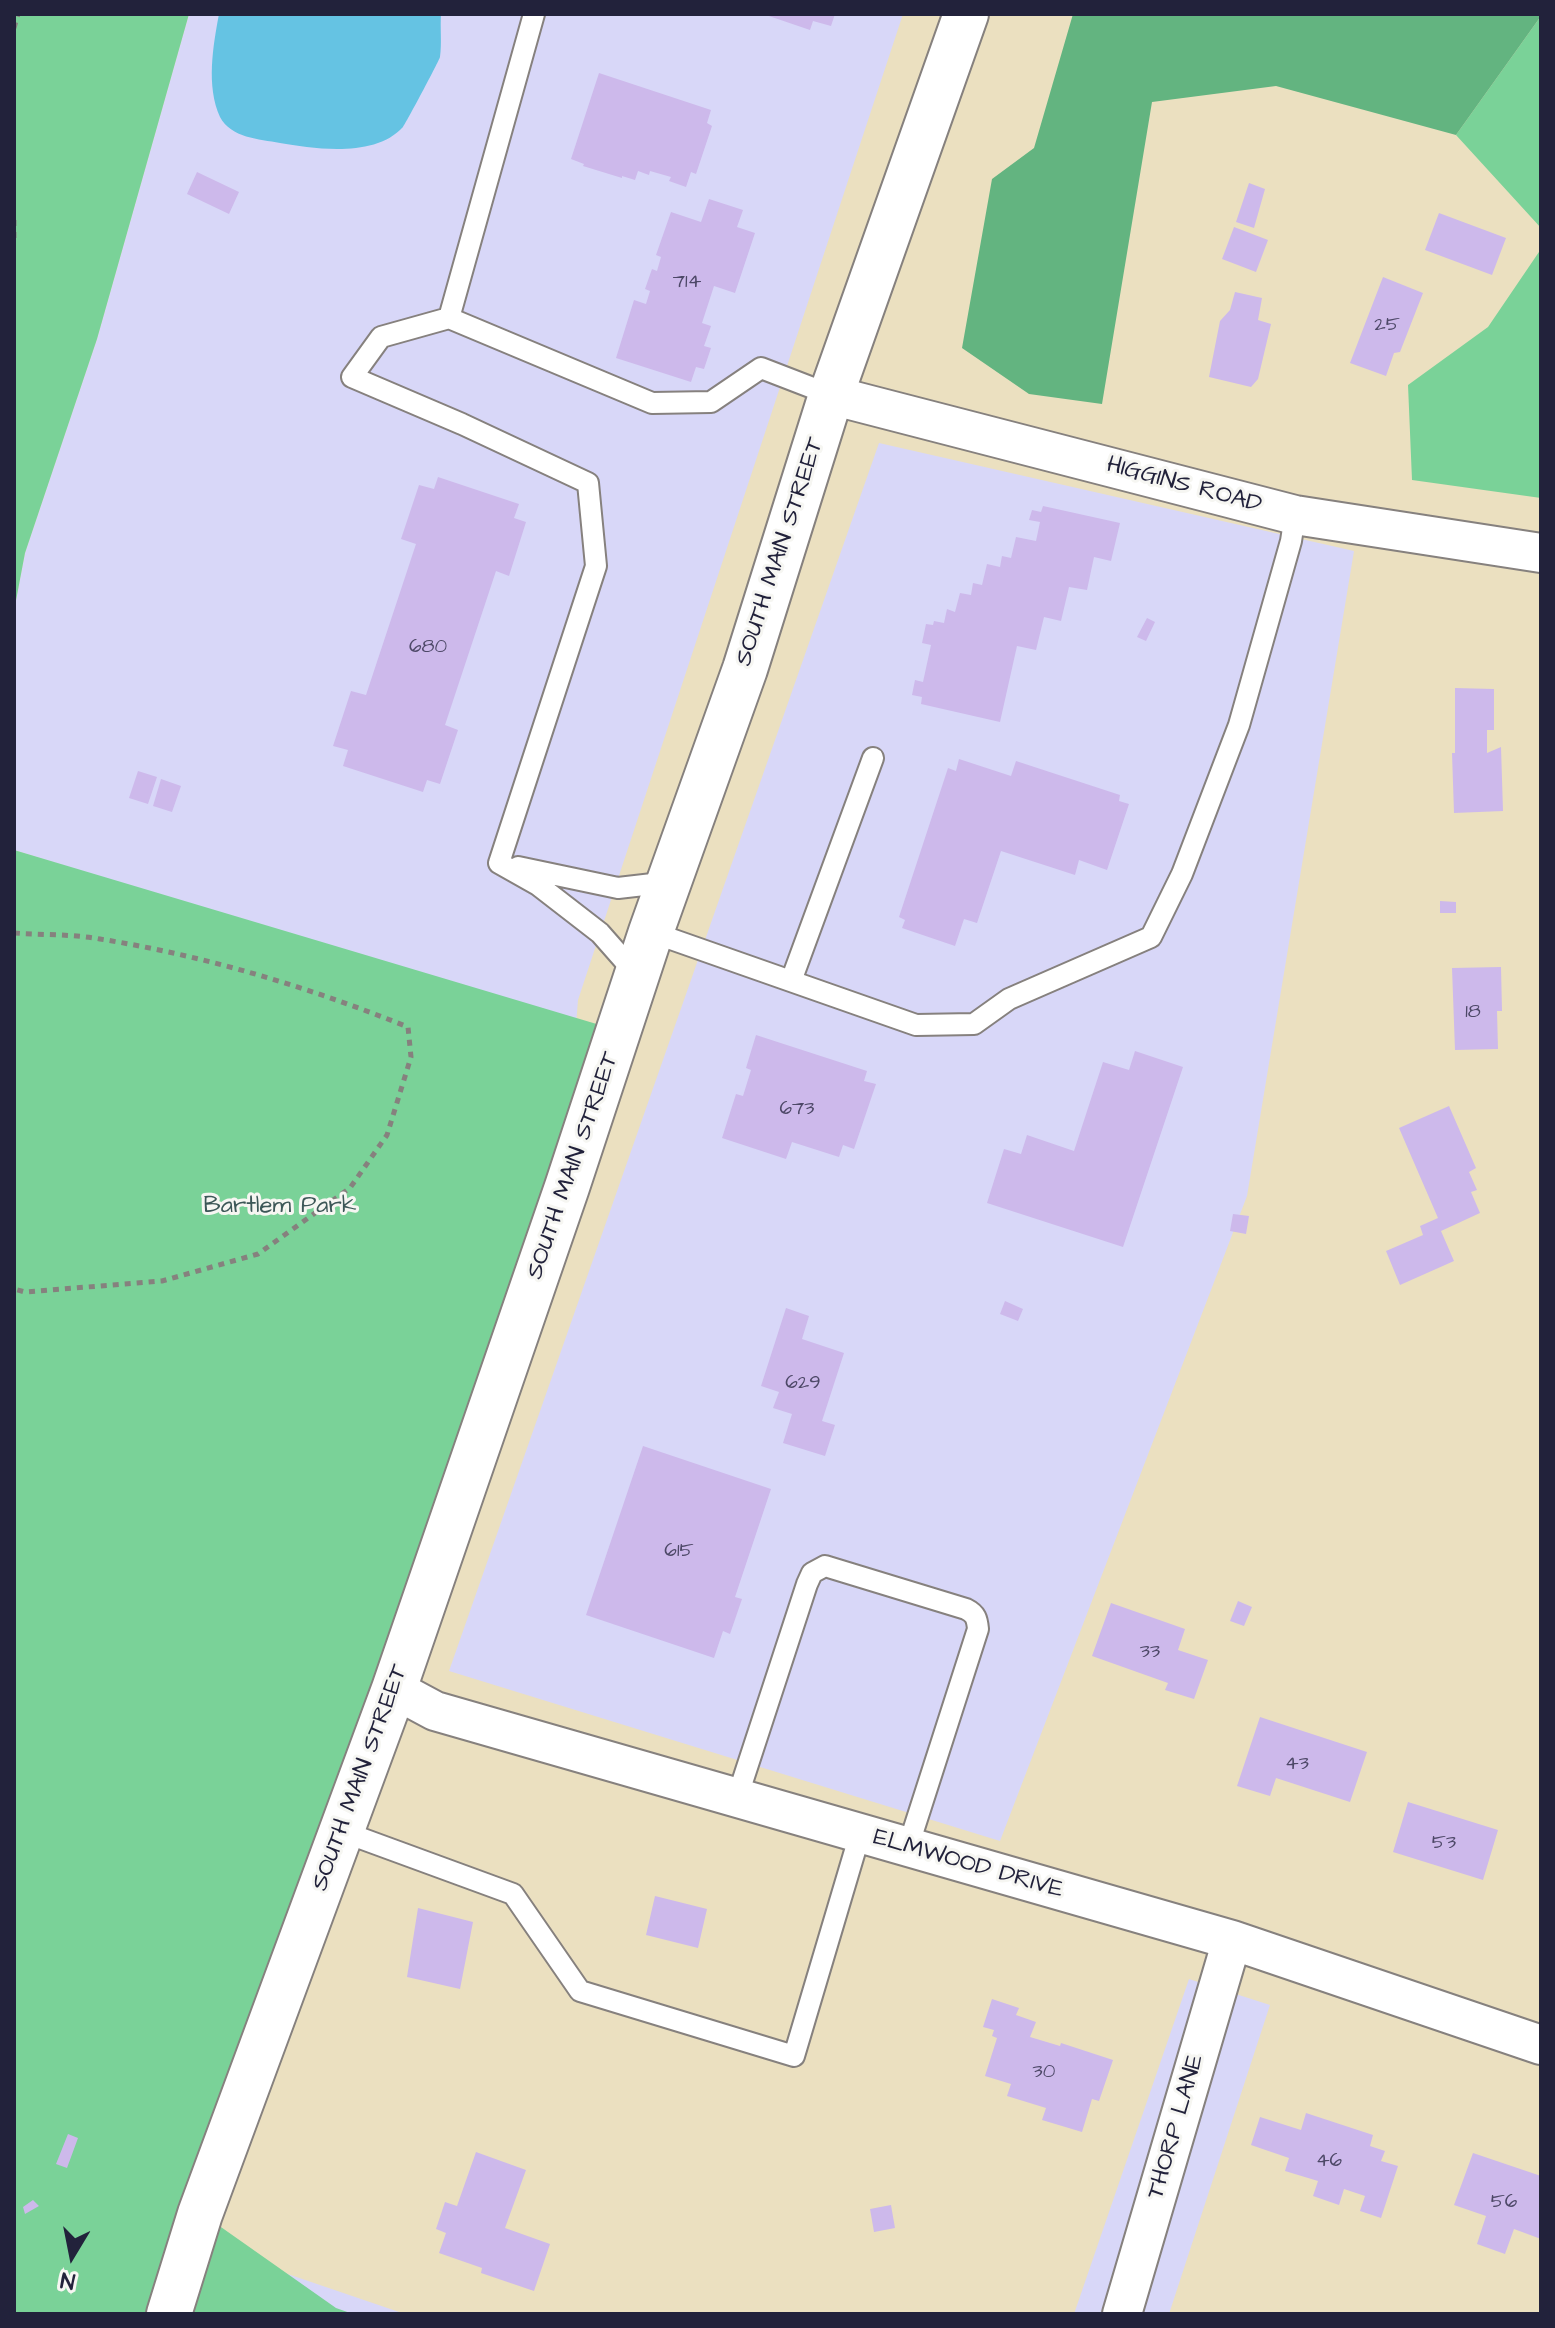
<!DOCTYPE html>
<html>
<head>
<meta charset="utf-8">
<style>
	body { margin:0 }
	#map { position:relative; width:1555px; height:2328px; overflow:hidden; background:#ebe0c0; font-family:"Architects Daughter",sans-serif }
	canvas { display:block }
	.frame { position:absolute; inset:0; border:16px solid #22223b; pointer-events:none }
	.north { position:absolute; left:32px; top:2216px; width:80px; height:80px; -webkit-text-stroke:6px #f6f6f2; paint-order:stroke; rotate:190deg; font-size:22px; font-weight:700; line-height:32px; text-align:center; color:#22223b }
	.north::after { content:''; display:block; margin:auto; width:28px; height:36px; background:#22223b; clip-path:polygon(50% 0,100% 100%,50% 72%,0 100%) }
</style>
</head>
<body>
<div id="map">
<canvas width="1555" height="2328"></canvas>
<div class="frame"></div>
<div class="north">N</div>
</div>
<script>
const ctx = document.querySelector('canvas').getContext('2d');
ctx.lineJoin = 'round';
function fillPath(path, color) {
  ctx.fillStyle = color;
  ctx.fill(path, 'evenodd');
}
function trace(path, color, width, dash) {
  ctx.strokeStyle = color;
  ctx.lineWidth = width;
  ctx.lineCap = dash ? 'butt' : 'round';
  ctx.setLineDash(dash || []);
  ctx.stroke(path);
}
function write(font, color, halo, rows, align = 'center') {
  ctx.font = font + ' "Architects Daughter",sans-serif';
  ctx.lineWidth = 6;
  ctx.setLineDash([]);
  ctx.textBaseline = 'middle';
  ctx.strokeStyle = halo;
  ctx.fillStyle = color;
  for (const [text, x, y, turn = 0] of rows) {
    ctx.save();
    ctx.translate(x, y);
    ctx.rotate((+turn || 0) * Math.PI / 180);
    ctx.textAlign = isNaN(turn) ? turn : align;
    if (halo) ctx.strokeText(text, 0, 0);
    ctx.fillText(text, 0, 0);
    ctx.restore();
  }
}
const built = new Path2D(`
	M189,14H903L578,1000L576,1025L14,850V611L25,553L97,339Z
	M879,443L1354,551L1247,1196L1000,1841L449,1671Z
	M1189,1979L1270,2005L1169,2314H1074Z
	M270,2268L405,2314H254Z`);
const green = new Path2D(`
	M14,14H189L97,339L25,553L14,611Z
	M1541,16V228L1456,135Z
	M1541,249V498L1412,480L1408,385L1488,327Z
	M14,850L620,1031L201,2213L336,2308L353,2314H14Z`);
const forest = new Path2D(`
	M1073,14H1541V16L1456,135L1276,86L1152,102L1102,404L1029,394L962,348L992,179L1034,148Z`);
const water = new Path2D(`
	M219,14H441C440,28 442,43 440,57C439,61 406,123 403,127C375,158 315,149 280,143C259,139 231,138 220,117C206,86 213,46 219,14Z`);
const building = new Path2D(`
	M763,14H835L831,26L813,21L810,30Z
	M599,73L711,110L707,123L712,126L696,174L691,172L686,187L669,181L671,177L650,171L649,175L638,171L635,180L622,176V178L583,166L584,164L571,159Z
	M197,172L239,192L229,214L187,194Z
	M1249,183L1265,189L1254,228L1236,222Z
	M709,199L743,210L737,227L755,233L735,293L714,286L702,323L711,326L704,346L711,348L704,369L696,367L691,382L616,358L634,300L646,304L650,291L645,289L652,269L657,271L661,257L656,255L671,212L701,222Z
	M1439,213L1506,238L1492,275L1425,250Z
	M1234,227L1268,240L1256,272L1222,259Z
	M1383,277L1423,293L1400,352L1394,353L1386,376L1350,363Z
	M1235,292L1262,298L1258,320L1271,324L1258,379L1251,387L1209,377L1220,321L1230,310Z
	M438,477L519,504L514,518L526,522L509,576L496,571L445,725L458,730L440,784L427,780L423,792L343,766L348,750L333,746L351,691L366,695L416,544L401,539L419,485L434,489Z
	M1043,506L1120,523L1111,561L1094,557L1087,590L1069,587L1061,621L1044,617L1036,650L1017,646L1000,722L921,704L922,697L912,695L915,680L923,682L931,645L922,643L926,624L933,625L934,621L944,623L947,609L955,612L960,593L971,595L973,583L982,585L987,564L1000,567L1002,556L1011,558L1016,537L1036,541L1040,522L1029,520L1032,510L1041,512Z
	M1147,618L1155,622L1146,641L1137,637Z
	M1455,688L1494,689V730H1487V753L1501,747L1503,811L1454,813L1452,753H1455Z
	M959,759L1011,776L1016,761L1120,795L1119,801L1129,804L1107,870L1079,860L1075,875L1001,851L977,923L964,919L955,946L902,928L905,920L899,917L948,768L956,771Z
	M138,771L157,777L148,804L129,798Z
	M161,779L181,786L172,812L153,806Z
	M1440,901L1456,902V913H1440Z
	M1501,967L1502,1011H1497L1498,1049L1455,1050L1452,968Z
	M756,1035L867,1071L864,1081L876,1084L854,1149L843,1145L839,1157L792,1142L786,1159L722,1138L736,1094L743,1096L751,1070L746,1068Z
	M1135,1051L1183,1067L1123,1247L987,1203L1004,1149L1021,1154L1027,1135L1074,1151L1103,1062L1129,1070Z
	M1449,1106L1476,1168L1469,1172L1477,1190L1471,1192L1480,1213L1441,1231L1454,1261L1400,1285L1386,1251L1423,1235L1420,1226L1438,1218L1399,1128Z
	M1233,1214L1249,1216L1246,1234L1230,1231Z
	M1005,1301L1023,1309L1018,1321L1000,1314Z
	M786,1308L809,1316L802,1339L844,1353L822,1421L835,1425L825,1456L783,1443L792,1414L773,1408L779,1392L761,1386Z
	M643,1446L771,1489L735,1597L742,1599L730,1634L723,1631L714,1658L586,1615Z
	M1238,1601L1252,1607L1244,1626L1230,1621Z
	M1111,1603L1185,1629L1178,1650L1208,1660L1194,1699L1165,1690L1168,1683L1092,1656Z
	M1260,1717L1367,1752L1350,1802L1276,1778L1270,1796L1237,1786Z
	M1408,1802L1498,1830L1483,1880L1393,1852Z
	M655,1896L707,1909L698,1948L646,1935Z
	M418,1908L473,1922L460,1989L407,1977Z
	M992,1999L1019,2008L1016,2015L1036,2022L1030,2037L1060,2046L1061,2043L1113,2060L1099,2101L1092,2099L1082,2132L1042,2120L1046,2108L1007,2096L1011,2084L985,2076L997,2038L992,2036L994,2030L983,2027Z
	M1306,2113L1373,2135L1370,2146L1385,2151L1381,2161L1398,2166L1381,2218L1360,2211L1365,2196L1344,2189L1339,2205L1313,2196L1318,2181L1285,2171L1289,2158L1251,2145L1260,2117L1301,2130Z
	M68,2134L78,2138L67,2168L56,2164Z
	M476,2152L526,2170L505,2228L550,2244L534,2291L481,2273L482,2268L439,2253L446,2233L436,2229L445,2202L457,2206Z
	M1473,2153L1541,2176V2239L1514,2229L1505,2254L1477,2244L1486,2216L1454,2205Z
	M33,2200L39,2206L25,2214L23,2207Z
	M891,2205L895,2228L874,2232L870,2209Z`);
const path = new Path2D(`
	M14,28L18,14
	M14,220V241
	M14,933C42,935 72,934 100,939C206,956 308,987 408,1027L411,1057L387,1135L350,1188L258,1254L162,1281L25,1292L14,1289`);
const lane = new Path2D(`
	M449,318L534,14
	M499,863L596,566L588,483L462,424L352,377L381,337L449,318L652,403L711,402L761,368L831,395
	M499,863L538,885L600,933L637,975
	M518,867L618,888L670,882
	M651,932L916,1025L974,1024L1009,999L1151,937L1182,874L1239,725L1291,541L1295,515
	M791,981L873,758
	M737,1798L807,1584L812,1573L825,1566L966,1609C976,1614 977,1619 978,1629L908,1847
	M341,1831L513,1894L580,1991L794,2056L860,1834`);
const street = new Path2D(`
	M831,395L1295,515L1541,553
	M394,1689L435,1711L1232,1940L1541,2045
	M1122,2314L1232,1940`);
const highway = new Path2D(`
	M169,2314L200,2214L394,1689L567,1187L651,932L745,669L831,395L966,14`);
const numberNames = [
	["714",687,283],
	["25",1387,326],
	["680",428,648],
	["18",1473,1013],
	["673",797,1110],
	["629",803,1384],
	["615",679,1552],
	["33",1150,1653],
	["43",1297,1765],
	["53",1444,1844],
	["30",1044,2073],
	["46",1329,2162],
	["56",1504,2203]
];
const streetNames = [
	["HIGGINS ROAD",1184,486,15],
	["SOUTH MAIN STREET",781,552,-72],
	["SOUTH MAIN STREET",574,1166,-71],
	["SOUTH MAIN STREET",361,1778,-70],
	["ELMWOOD DRIVE",968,1865,16],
	["THORP LANE",1177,2127,-74]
];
const parkNames = [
	["Bartlem Park",280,1207]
];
fillPath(built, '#d8d7f8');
fillPath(green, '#7ad298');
fillPath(forest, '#63b480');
fillPath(water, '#65c3e3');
fillPath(building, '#cdb9eb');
trace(lane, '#86817e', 24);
trace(street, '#86817e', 42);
trace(highway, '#86817e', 48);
trace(path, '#86817e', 5, [6, 6]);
trace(lane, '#fff', 20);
trace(street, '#fff', 38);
trace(highway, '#fff', 44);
write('20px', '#4d4867', null, numberNames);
write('24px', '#22223b', '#f6f6f2', streetNames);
write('24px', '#3c5757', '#f6f6f2', parkNames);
</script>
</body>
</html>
